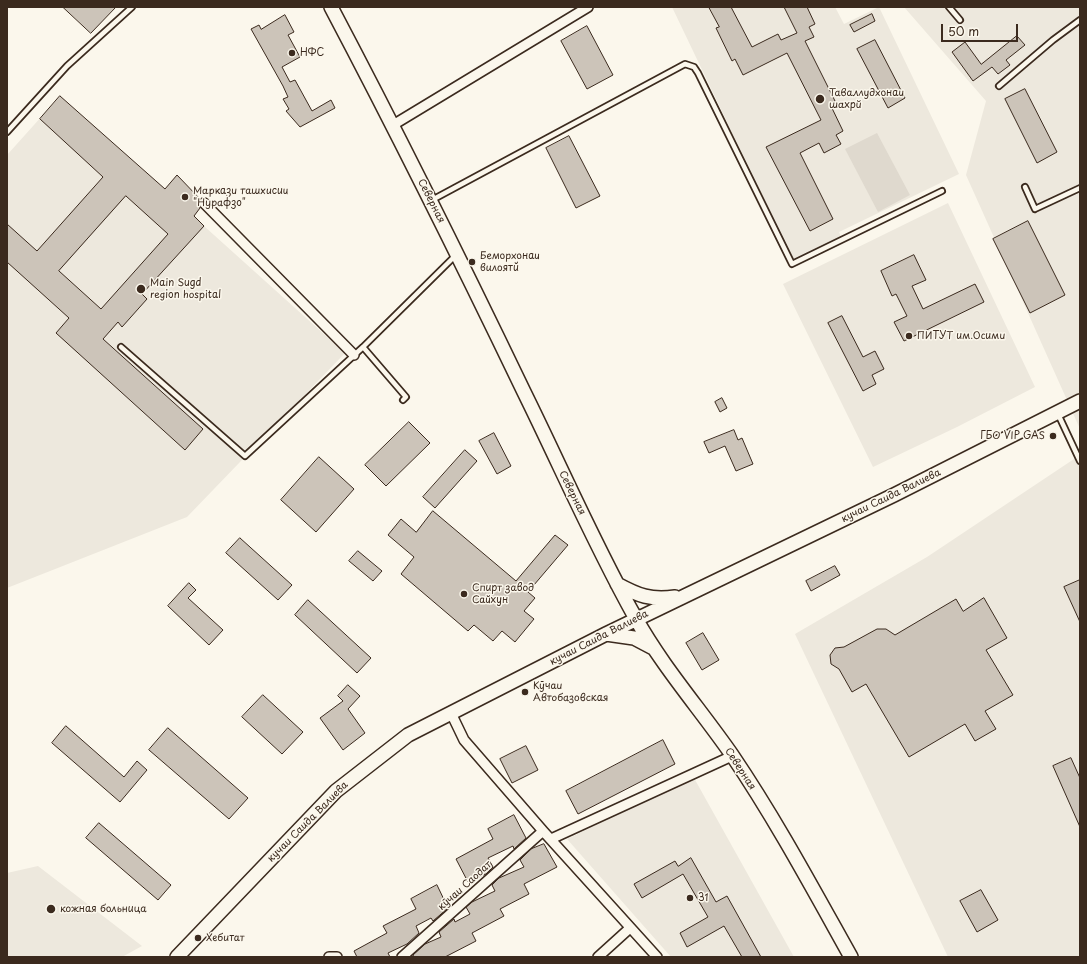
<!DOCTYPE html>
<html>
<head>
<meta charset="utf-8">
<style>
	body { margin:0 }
	#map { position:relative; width:1087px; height:964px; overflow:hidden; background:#fbf7ec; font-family:"Playpen Sans",sans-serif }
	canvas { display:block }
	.frame { position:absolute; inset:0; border:8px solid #3b2a1e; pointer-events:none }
	.scale { position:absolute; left:941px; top:24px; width:77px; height:18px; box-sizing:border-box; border:2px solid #3b2a1e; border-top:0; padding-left:5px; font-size:12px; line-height:14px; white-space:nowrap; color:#3b2a1e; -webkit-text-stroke:3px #fbf7ec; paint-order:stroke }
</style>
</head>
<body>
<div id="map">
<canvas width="1087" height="964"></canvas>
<div class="frame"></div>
<div class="scale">50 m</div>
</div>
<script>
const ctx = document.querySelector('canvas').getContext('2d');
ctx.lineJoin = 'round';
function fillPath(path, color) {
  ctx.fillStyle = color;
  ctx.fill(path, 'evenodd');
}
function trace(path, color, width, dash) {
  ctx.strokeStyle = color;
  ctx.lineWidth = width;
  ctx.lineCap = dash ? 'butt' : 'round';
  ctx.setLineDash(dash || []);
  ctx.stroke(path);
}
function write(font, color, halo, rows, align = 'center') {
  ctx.font = font + ' "Playpen Sans",sans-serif';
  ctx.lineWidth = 3;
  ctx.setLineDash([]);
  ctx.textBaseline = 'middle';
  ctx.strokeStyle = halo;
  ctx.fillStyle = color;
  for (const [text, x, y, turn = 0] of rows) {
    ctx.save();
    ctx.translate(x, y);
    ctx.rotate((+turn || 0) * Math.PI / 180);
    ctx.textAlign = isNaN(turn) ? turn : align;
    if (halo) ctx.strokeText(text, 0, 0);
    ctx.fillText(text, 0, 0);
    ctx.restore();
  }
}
const built = new Path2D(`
	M672,7H835L844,24L879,7L959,174L839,232L841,237L793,260Z
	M904,7H1080V429L966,175L986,101Z
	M60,96L165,189L177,175L204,203L194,217L345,353L187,517L7,588V155Z
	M948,203L1035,387L957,427L873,467L783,284Z
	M1080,455V957H948L795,634L927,557Z
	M694,778L794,957H671L567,839Z
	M38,866L142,946L122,957H7V873Z`);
const green = new Path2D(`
	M877,133L910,195L878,212L845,149Z`);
const building = new Path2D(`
	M63,7H116L91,33Z
	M709,7H731L752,47L778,34L781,40L797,33L784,7H807L815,24L809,27L814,37L805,41L835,101L830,104L843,131L836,135L841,144L824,153L819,143L800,153L833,219L810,231L766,147L821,120L787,53L743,75L735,59L732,61L716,28L719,27Z
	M872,14L875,21L854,32L850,25Z
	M285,15L294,32L288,35L300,57L282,67L290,82L295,80L312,111L331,100L335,108L300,127L286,111L289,109L283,99L288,97L283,86L251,29L259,25L261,29Z
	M587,26L613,75L587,89L561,41Z
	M1017,36L1025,45L1006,60L1010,65L998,74L992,67L973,81L952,52L965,42L981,64Z
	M875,40L905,98L888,108L857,49Z
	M1025,89L1057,152L1037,163L1005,99Z
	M60,96L165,189L177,175L200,199L198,204L200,208L194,216L204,226L142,294L147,299L122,327L118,322L103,339L203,429L185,450L56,333L69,318L7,262V224L37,251L103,177L40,119ZM126,196L168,234L101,309L59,271Z
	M569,136L600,196L576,208L546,148Z
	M1028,221L1065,295L1030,313L993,239Z
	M914,255L926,280L912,286L923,309L975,284L984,302L904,341L894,322L907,316L896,294L892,296L881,271Z
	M842,316L863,357L875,351L884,369L872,375L876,384L863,391L828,323Z
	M722,398L727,408L720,412L715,402Z
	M409,422L430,443L386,486L365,465Z
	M734,430L738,440L742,438L753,464L736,471L725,446L709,453L704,442Z
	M494,433L511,466L497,474L479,441Z
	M465,450L477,461L435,508L423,497Z
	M319,457L354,489L316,532L281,500Z
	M433,511L516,581L555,535L568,545L528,592L535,598L524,611L534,619L515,642L502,631L493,641L474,625L468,631L401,574L414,557L388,535L401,519L416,532Z
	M240,538L292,585L278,600L226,553Z
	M358,551L382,571L373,581L349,561Z
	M835,566L840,575L811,591L806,581Z
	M1080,580V622L1064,587Z
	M189,583L196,590L188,598L223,630L209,645L168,606Z
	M984,598L1007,638L986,650L1013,695L985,711L996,729L975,741L965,724L909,757L866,684L852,692L839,669L831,664L830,655L835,648L844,647L877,629H886L895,635L956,599L963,611Z
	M308,600L371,658L357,673L295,615Z
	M703,633L719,660L702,670L686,643Z
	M348,685L360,696L348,709L365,733L343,750L320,718L343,701L338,696Z
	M263,695L303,732L282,754L242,717Z
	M66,726L124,777L137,761L147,770L120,802L52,743Z
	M168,728L248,798L229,819L149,750Z
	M663,740L675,764L578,814L566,791Z
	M526,746L538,770L512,783L500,759Z
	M1071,758L1080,778V827L1053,766Z
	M514,815L526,838L514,849L513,846L488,858L493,867L486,874L468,882L456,859L493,839L488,829Z
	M99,823L171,885L158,900L86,838Z
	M544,844L557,867L524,884L529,894L500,909L504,916L472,933L476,941L445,957H414L413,955L425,944L441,937L439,932L454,919L455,922L470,914L466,907L472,902L495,891L492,885L499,878L524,867L520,860L531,849Z
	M691,858L716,902L727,896L761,957H742L724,926L687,947L680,933L708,917L683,874L642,898L634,884L675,861L678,866Z
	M437,885L448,908L433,921L431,918L416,926L419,933L407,944L388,953L390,957H357L354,951L387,933L383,926L416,909L411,899Z
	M981,890L998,920L977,932L960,901Z`);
const lane = new Path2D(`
	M949,7L960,20
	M999,86L1053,40L1080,20
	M7,132L67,66L132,7
	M1025,187L1035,209L1080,188
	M432,200L685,64L694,67L698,73L792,264L942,191
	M121,347L245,456L363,347L456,255
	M363,347L406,397L403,400
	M1058,414L1080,461`);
const street = new Path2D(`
	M393,125L588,7
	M204,203L354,355
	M451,713L464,740L543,831L657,957
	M551,839L732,756
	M329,957H337
	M402,957L543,831
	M598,957L630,928`);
const secondary = new Path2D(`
	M331,7C398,134 462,263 524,392C561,467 594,544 635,617C662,666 700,709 732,755C776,820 813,889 851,957
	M617,584C639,596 650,600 675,597
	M606,634L634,638L653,648
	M177,957L336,791L408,735L606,634L894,495L1080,401`);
const markers = [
	[292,53,4,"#3b2a1e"],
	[820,99,5,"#3b2a1e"],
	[185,197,4,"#3b2a1e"],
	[472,262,4,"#3b2a1e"],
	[141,289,5,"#3b2a1e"],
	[909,336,4,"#3b2a1e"],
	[1053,436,4,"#3b2a1e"],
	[464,594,4,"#3b2a1e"],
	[525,692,4,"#3b2a1e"],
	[690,898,4,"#3b2a1e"],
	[51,909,5,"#3b2a1e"],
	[198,938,4,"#3b2a1e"]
];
const poiNames = [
	["НФС",300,53],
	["Таваллудхонаи",829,93],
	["шахрй",829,105],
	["Маркази ташхисии",193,191],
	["\"Нурафзо\"",193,203],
	["Беморхонаи",480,256],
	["вилоятй",480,268],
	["Main Sugd",150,283],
	["region hospital",150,295],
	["ПИТУТ им.Осими",917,336],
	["ГБО VIP GAS",1045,436,"right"],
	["Спирт завод",472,588],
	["Сайхун",472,600],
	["Кӯчаи",533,686],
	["Автобазовская",533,698],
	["31",698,898],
	["кожная больница",60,909],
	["Хебитат",206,938]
];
const streetNames = [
	["Северная",431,201,63],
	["Северная",572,493,64],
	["кучаи Саида Валиева",891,496,-26],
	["кучаи Саида Валиева",599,638,-27],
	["Северная",740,769,57],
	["кучаи Саида Валиева",308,822,-45],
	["кӯчаи Саодат",465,886,-42]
];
fillPath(built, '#ede8dd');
fillPath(green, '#dfd9ce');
fillPath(building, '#ccc4b9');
trace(building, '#3b2a1e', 1);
trace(lane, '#3b2a1e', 8);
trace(street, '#3b2a1e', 12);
trace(secondary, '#3b2a1e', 16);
trace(lane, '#fbf7ec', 4.5);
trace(street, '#fbf7ec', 9);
trace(secondary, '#fbf7ec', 13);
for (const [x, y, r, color] of markers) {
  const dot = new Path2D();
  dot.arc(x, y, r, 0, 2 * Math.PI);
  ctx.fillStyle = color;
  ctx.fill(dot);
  trace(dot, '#fbf7ec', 1.5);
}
write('10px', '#3b2a1e', '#fbf7ec', poiNames, 'left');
write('10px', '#3b2a1e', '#fbf7ec', streetNames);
</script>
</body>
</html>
